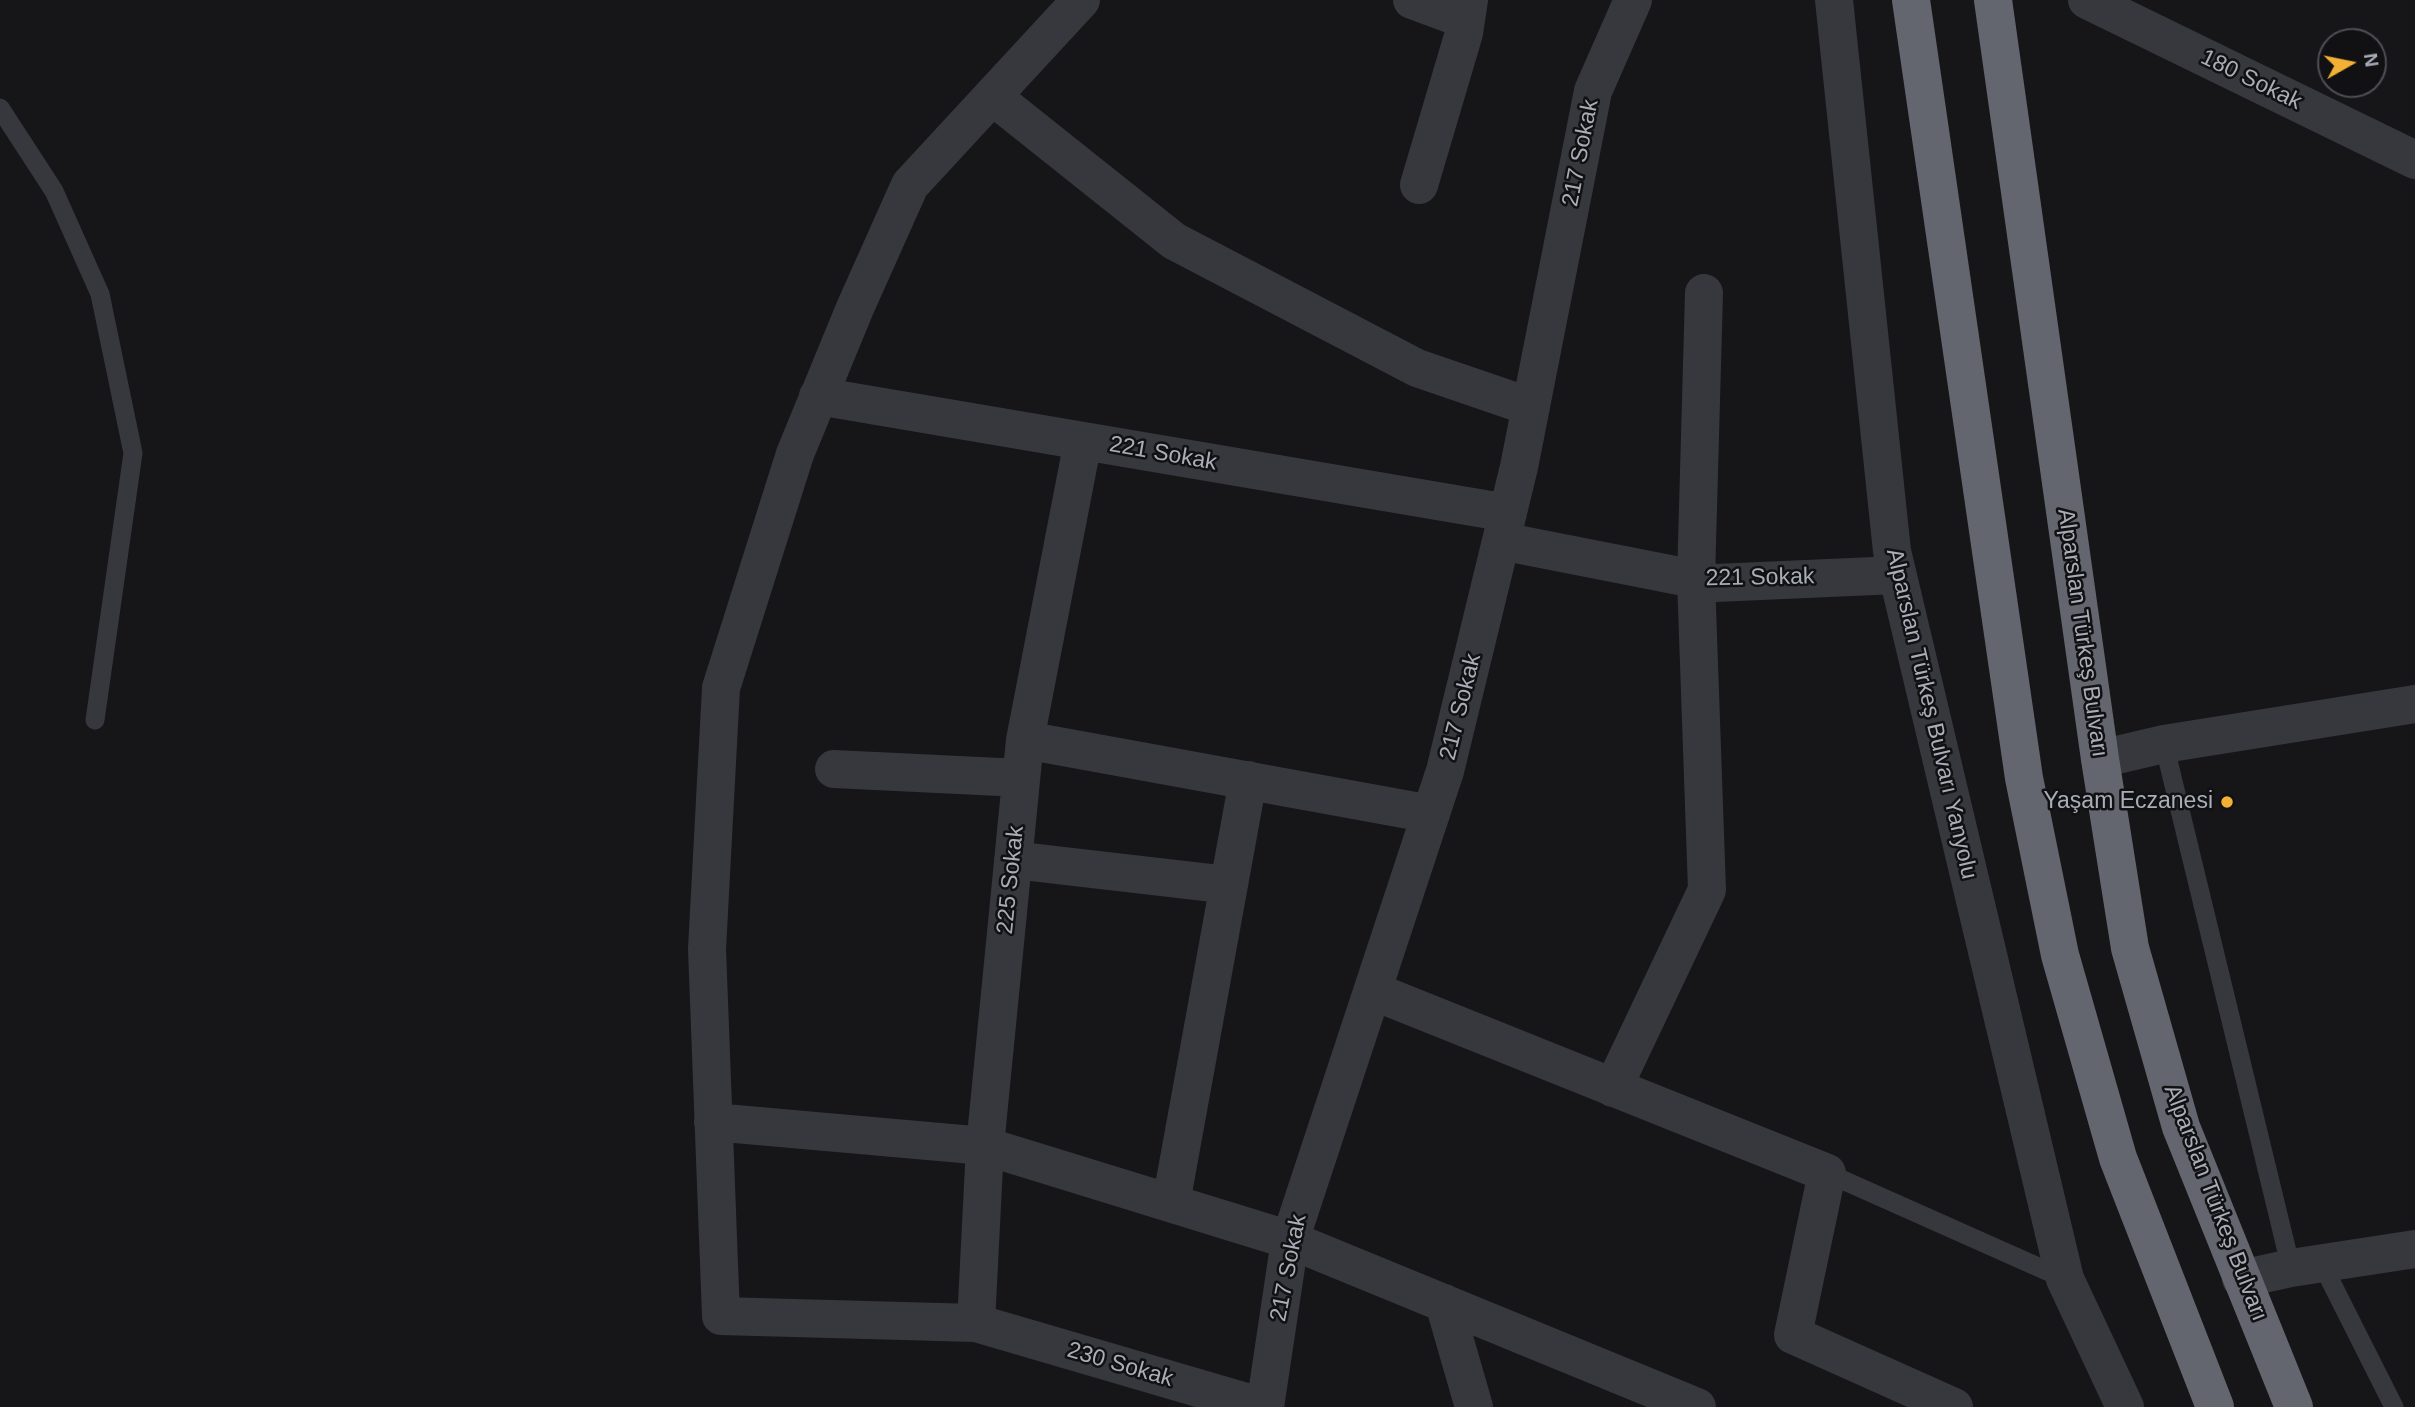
<!DOCTYPE html>
<html>
<head>
<meta charset="utf-8">
<style>
	body { margin:0 }
	#map { position:relative; width:2415px; height:1407px; overflow:hidden; background:#161618; font-family:Helvetica,sans-serif }
	canvas { display:block }
	.north { position:absolute; left:2317px; top:28px; width:70px; height:70px; box-sizing:border-box; background:#111113; border:2px solid #4d4f55; border-radius:50%; rotate:81deg; font-size:19px; font-weight:700; line-height:28px; text-align:center; color:#a8adb8 }
	.north::after { content:''; display:block; margin:auto; width:24px; height:32px; background:#f2b134; clip-path:polygon(50% 0,100% 100%,50% 72%,0 100%) }
</style>
</head>
<body>
<div id="map">
<canvas width="2415" height="1407"></canvas>
<div class="north">N</div>
</div>
<script>
const ctx = document.querySelector('canvas').getContext('2d');
ctx.lineJoin = 'round';
function trace(path, color, width, dash) {
  ctx.strokeStyle = color;
  ctx.lineWidth = width;
  ctx.lineCap = dash ? 'butt' : 'round';
  ctx.setLineDash(dash || []);
  ctx.stroke(path);
}
function write(font, color, halo, rows, align = 'center') {
  ctx.font = font + ' Helvetica,sans-serif';
  ctx.lineWidth = 5;
  ctx.setLineDash([]);
  ctx.textBaseline = 'middle';
  ctx.strokeStyle = halo;
  ctx.fillStyle = color;
  for (const [text, x, y, turn = 0] of rows) {
    ctx.save();
    ctx.translate(x, y);
    ctx.rotate((+turn || 0) * Math.PI / 180);
    ctx.textAlign = isNaN(turn) ? turn : align;
    if (halo) ctx.strokeText(text, 0, 0);
    ctx.fillText(text, 0, 0);
    ctx.restore();
  }
}
const lane = new Path2D(`
	M0,108L54,191L100,294L133,453L95,720
	M2164,744L2291,1268
	M1827,1173L2065,1279
	M2322,1264L2394,1407`);
const street = new Path2D(`
	M1081,0L910,185L855,308L795,454L721,688L707,949L721,1316L976,1323L1263,1407
	M1412,0L1466,20
	M1834,0L1892,551L2065,1279L2125,1407
	M2087,0L2415,160
	M992,96L1174,241L1417,368L1531,407
	M1419,185L1464,33L1469,0
	M818,396L1508,513
	M1501,541L1715,583L1897,575
	M1025,740L1431,814
	M2100,759L2164,744L2415,704
	M834,769L1021,778
	M1013,860L1229,885
	M1373,991L1827,1173L1793,1335L1954,1407
	M1613,1088L1707,890L1696,579L1704,293
	M713,1122L985,1146L1290,1240L1697,1407
	M1171,1203L1248,780
	M2241,1279L2291,1268L2415,1249
	M1444,1303L1474,1407
	M976,1323L985,1146L1025,740L1083,441
	M1265,1407L1290,1240L1445,771L1519,467L1593,91L1633,0`);
const highway = new Path2D(`
	M1911,0L2024,778L2060,955L2118,1158L2215,1407
	M1993,0L2100,759L2130,948L2181,1127L2294,1407`);
const markers = [
	[2227,802,7,"#f2b134"]
];
const streetNames = [
	["180 Sokak",2251,80,26],
	["217 Sokak",1581,153,-79],
	["221 Sokak",1163,454,10],
	["221 Sokak",1760,578,-1],
	["Alparslan Türkeş Bulvarı",2082,633,82],
	["217 Sokak",1461,707,-76],
	["Alparslan Türkeş Bulvarı Yanyolu",1931,714,77],
	["225 Sokak",1011,880,-84],
	["Alparslan Türkeş Bulvarı",2215,1203,69],
	["217 Sokak",1289,1268,-79],
	["230 Sokak",1120,1365,16]
];
const poiNames = [
	["Yaşam Eczanesi",2213,802]
];
trace(lane, '#37383d', 19);
trace(street, '#37383d', 38);
trace(highway, '#63666e', 38);
for (const [x, y, r, color] of markers) {
  const dot = new Path2D();
  dot.arc(x, y, r, 0, 2 * Math.PI);
  ctx.fillStyle = color;
  ctx.fill(dot);
  trace(dot, '#111113', 2.5);
}
write('23px', '#a8adb8', '#111113', streetNames);
write('23px', '#a8adb8', '#111113', poiNames, 'right');
</script>
</body>
</html>
